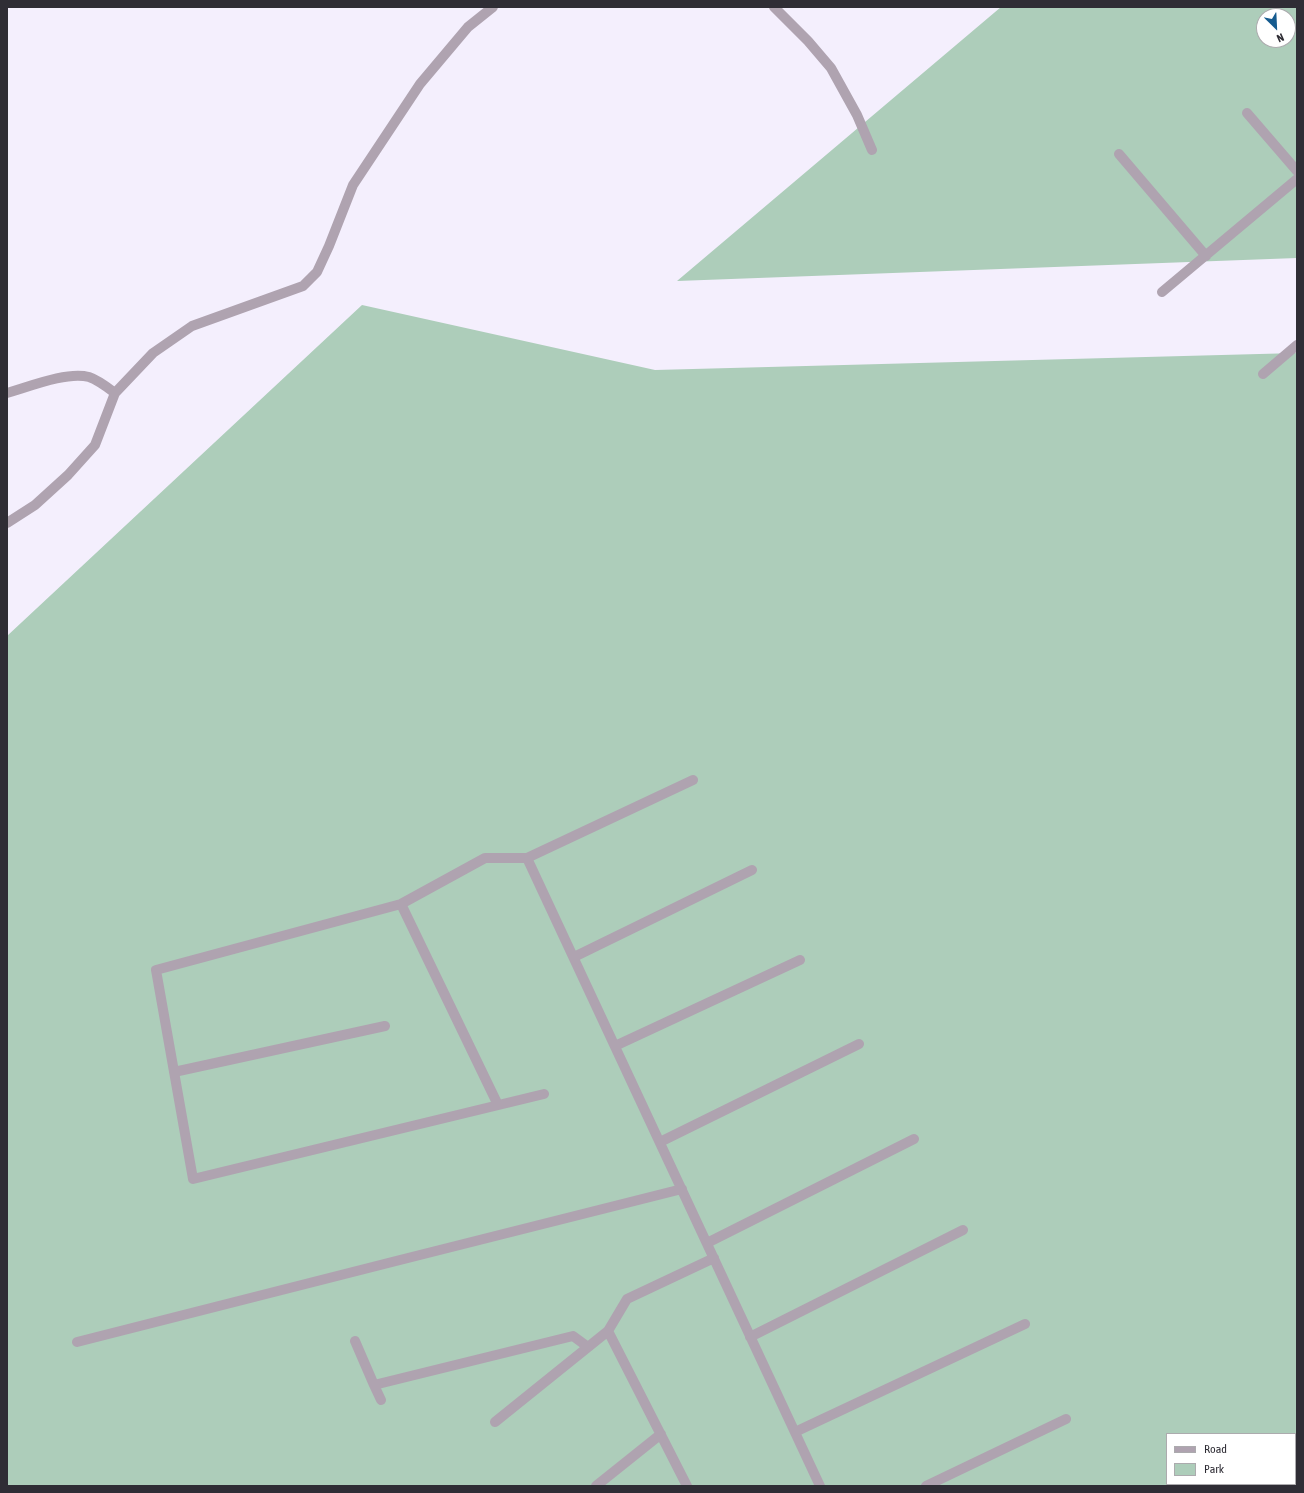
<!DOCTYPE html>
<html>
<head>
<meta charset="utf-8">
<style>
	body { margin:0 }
	#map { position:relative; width:1304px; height:1493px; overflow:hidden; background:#f4effd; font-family:"Asap Condensed",sans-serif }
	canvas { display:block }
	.frame { position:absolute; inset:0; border:8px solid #2f2d35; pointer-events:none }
	.legend { position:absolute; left:1166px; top:1433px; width:130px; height:52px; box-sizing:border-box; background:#fff; border:1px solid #acabae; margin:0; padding:5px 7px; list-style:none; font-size:12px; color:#2f2d35 }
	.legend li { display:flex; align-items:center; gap:8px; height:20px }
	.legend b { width:20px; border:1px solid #acabae }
	.north { position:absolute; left:1256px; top:8px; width:40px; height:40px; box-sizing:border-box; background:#fff; border:1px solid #acabae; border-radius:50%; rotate:156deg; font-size:11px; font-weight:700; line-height:16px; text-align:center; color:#2f2d35 }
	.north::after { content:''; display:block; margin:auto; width:14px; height:18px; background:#155b8f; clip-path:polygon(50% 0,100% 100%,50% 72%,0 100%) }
</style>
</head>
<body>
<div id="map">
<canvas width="1304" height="1493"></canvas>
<div class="frame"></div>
<ul class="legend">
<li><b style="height:5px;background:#afa3b0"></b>Road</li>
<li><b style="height:11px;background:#adcdba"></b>Park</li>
</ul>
<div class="north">N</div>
</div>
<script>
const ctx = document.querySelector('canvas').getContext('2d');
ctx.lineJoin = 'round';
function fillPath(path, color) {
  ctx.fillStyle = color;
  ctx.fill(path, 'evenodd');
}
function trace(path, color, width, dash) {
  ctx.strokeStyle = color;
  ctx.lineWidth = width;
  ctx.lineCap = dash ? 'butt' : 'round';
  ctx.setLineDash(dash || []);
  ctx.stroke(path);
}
const green = new Path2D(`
	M1001,7H1297V258L677,281ZM1264,16H1288V40H1264Z
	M362,305L655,370L1297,353V1486H7V636ZM1167,1434H1295V1484H1167Z`);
const street = new Path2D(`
	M774,7L808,41L831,68L857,115L872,150
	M1247,113L1297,171
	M1119,154L1206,256
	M1162,292L1297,179
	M1263,374L1297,345
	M7,393C28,387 67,371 89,377C98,380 107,387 115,393
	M7,523L35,505L68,475L95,445L115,393L153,353L192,326L303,286L317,272L329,246L353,185L420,84L468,27L493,7
	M527,858L820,1486
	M401,904L498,1105
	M574,957L752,870
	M615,1046L800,960
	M174,1072L385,1026
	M544,1094L193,1179L156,970L401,904L485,858H527L693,780
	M660,1142L859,1044
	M707,1243L914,1139
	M750,1337L963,1230
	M355,1341L374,1385
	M77,1342L396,1261L682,1189
	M381,1400L374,1385L573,1336L588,1347
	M495,1422L608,1331
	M795,1432L1025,1324
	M596,1486L661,1434
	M687,1486L608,1331L627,1299L714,1258
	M926,1486L1066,1419`);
fillPath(green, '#adcdba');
trace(street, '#afa3b0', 10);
</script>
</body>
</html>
